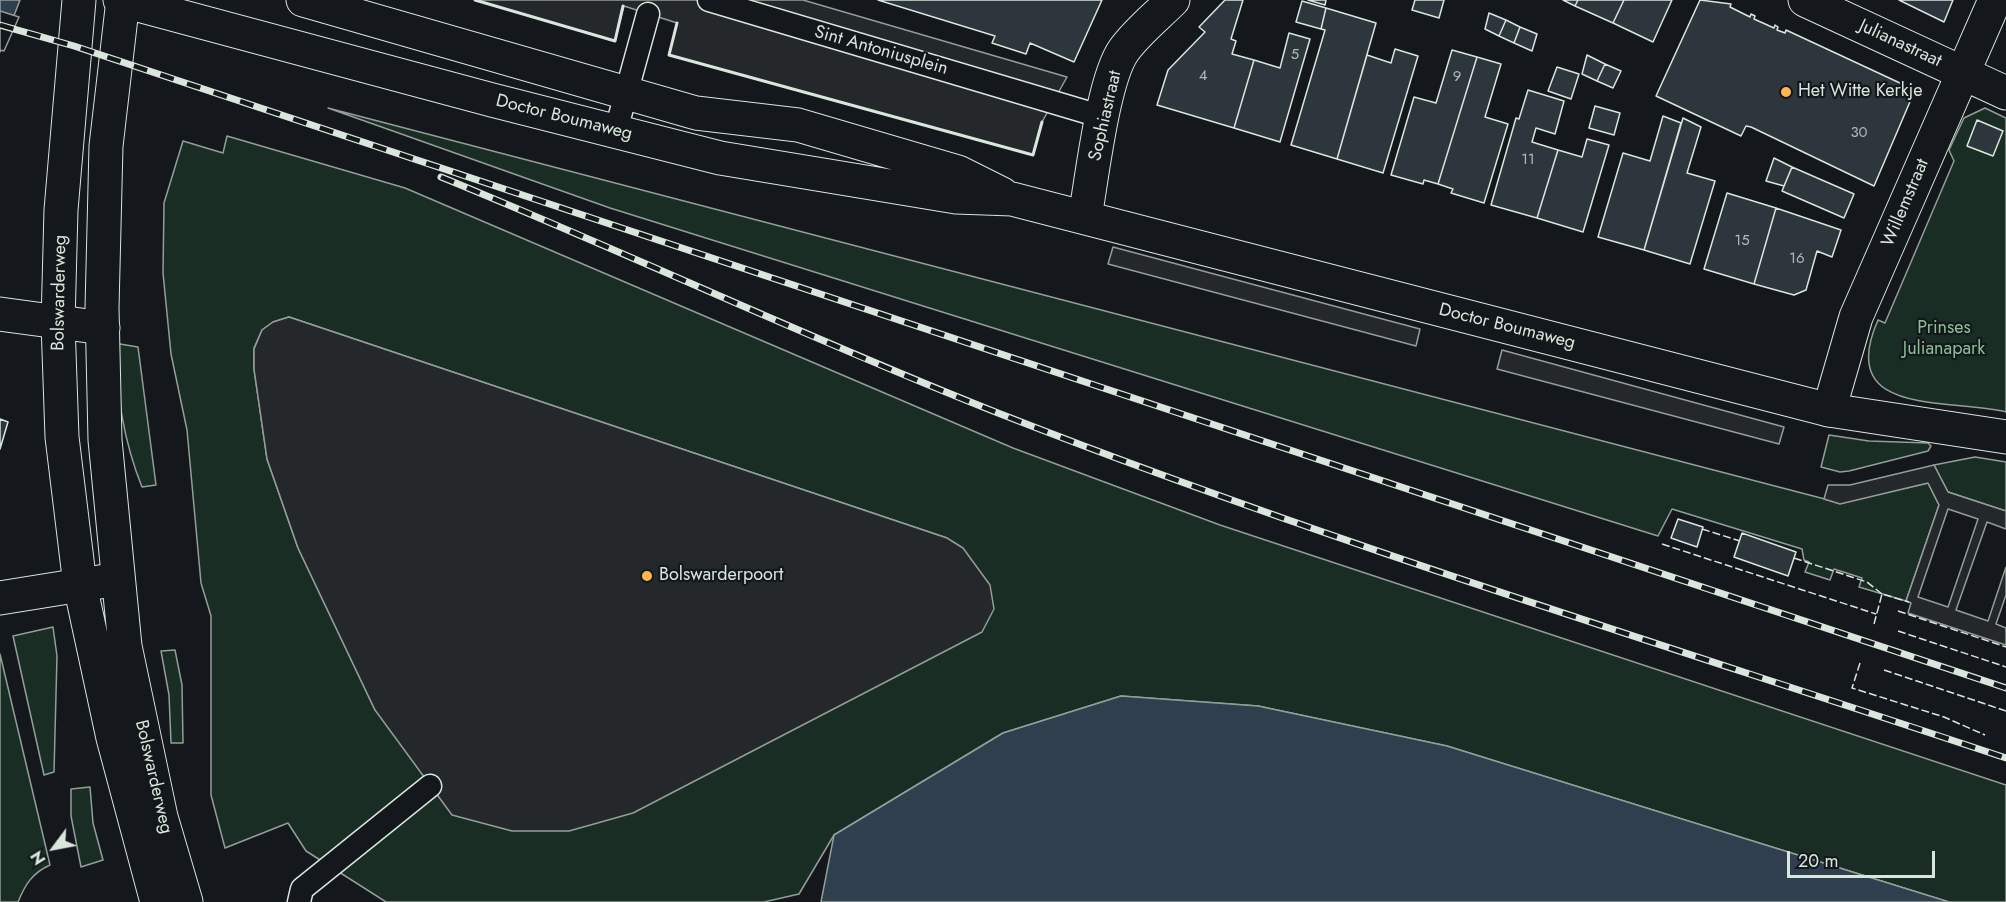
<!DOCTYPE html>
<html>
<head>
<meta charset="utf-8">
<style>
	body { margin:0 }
	#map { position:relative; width:2006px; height:902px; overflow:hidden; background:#14181c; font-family:Jost,sans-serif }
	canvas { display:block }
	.north { position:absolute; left:24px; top:818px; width:60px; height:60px; -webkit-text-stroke:4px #14181c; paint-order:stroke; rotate:238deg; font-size:16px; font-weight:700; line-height:24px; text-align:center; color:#d8e6dc }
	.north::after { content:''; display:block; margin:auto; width:21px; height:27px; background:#d8e6dc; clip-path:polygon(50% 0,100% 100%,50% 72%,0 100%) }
	.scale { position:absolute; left:1787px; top:851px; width:148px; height:27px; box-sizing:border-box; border:3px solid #d8e6dc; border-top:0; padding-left:8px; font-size:18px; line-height:21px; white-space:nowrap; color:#d8e6dc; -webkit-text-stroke:4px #14181c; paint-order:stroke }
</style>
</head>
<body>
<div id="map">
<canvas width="2006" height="902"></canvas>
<div class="north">N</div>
<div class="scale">20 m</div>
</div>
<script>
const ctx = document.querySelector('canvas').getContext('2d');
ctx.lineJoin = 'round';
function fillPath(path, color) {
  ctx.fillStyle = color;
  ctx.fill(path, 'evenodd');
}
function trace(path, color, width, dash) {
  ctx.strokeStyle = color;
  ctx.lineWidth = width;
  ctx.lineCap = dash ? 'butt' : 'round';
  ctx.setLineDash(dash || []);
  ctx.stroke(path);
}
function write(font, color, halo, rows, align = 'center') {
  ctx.font = font + ' Jost,sans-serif';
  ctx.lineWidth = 4.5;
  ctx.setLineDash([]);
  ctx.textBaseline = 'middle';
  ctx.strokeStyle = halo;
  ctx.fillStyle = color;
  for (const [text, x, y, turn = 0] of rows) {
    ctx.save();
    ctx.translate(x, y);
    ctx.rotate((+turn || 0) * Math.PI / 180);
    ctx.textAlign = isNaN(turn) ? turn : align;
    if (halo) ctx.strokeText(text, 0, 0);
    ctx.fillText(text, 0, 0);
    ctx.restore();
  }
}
const green = new Path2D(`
	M328,108L1840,503L1928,483L1939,505L1906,601L1859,587L1862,578L1834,569L1830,580L1805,572L1809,562L1804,560L1802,549L1672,509L1658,536L610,208Z
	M1985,108L2006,118V412C1947,398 1835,417 1878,320L1885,323L1954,161L1949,150L1964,118Z
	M227,136L405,188L1013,448L1220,525L2006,785V902H1949L1447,746L1258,706L1121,696L1003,733L834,835L799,894L764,902H386L306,851L288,823L225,848L211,795V616L201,583L187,430L171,354L163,273L164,203L183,141L223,153ZM289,317L947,538L375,710L298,548L267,459L254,369V348L262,330L273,322Z
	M114,343L138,347L156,485L142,487C123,440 117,393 114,343Z
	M1829,435L1869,441L1928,443L1931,446L1928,451L1849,471L1840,472L1821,467Z
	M1975,457L2006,462V511L1948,492L1934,465Z
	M53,627L57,656L54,772L44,775L13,636Z
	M175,650L182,685L183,743H171L169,695L161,651Z
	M0,654L50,865C32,873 25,885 18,902H0Z
	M90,787L93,823L103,860L81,867L71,816V789Z`);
const parking = new Path2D(`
	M475,0H803L1067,77L1042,122L1033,155L669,55L677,23L624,6L615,41Z
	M1113,247L1420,329L1416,346L1108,264Z
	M289,317L947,538L963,548L990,585L994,609L982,632L633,813L569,831H512L452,815L375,710L298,548L267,459L254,369V349L262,330L273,322Z
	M1502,350L1784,427L1779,444L1497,369Z
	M1934,465L1948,492L2006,511V529L1987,522L1956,610L1988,621L2006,567V595L1996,624L2006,628V645L1908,613L1911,603L1906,601L1939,505L1928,483L1840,504L1824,499L1828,485H1850ZM1948,509L1978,519L1948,607L1918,597Z`);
const water = new Path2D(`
	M0,0H20L0,52Z
	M1121,696L1258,706L1447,746L1949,902H821L834,835L1003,733Z`);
const pier = new Path2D(`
	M0,11L19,17L4,51L0,50Z`);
const building = new Path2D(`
	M878,0H1102L1074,62L1030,43L1026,54L992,43L995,36Z
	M1225,0H1243L1231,39L1236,41L1232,54L1254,60L1234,128L1157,105L1168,70L1205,32L1199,27Z
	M1308,0H1326L1325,5Z
	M1415,0H1444L1439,18L1412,10Z
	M1563,0H1578L1575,6Z
	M1578,0H1624L1613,23L1575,6Z
	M1624,0H1672L1653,42L1613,23Z
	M1700,0L1731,4L1730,7L1750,17L1751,14L1755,16L1754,19L1774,28L1775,25L1778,27L1777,30L1785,33L1786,30L1915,90L1874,186L1751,127L1746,126L1741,136L1656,96Z
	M1899,0H1953L1944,22Z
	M1302,1L1326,8L1321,29L1296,22Z
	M1326,8L1376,23L1337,159L1291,145L1325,30L1321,29Z
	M1489,13L1506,20L1499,36L1485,29Z
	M1506,20L1520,27L1514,43L1499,36Z
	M1520,27L1537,34L1532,51L1514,43Z
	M1289,33L1310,39L1280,142L1234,128L1254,60L1280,68Z
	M1395,49L1418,56L1383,173L1337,159L1367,55L1391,63Z
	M1452,50L1477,57L1438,184L1424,180L1423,184L1391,175L1414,97L1436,103Z
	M1587,55L1605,64L1597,81L1582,74Z
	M1477,57L1501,64L1485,117L1508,124L1484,203L1451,193L1453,189L1438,184Z
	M1605,64L1621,71L1613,88L1597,81Z
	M1557,67L1579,74L1571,99L1548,91Z
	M1528,90L1564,101L1555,134L1536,128L1532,142L1558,150L1537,218L1491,205L1516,118L1519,119Z
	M1595,106L1620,113L1614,135L1589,128Z
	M1663,116L1681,123L1644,250L1598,237L1623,153L1650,161Z
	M1683,118L1701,127L1687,173L1715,181L1690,264L1644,250Z
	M1977,120L2003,131L1993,156L1967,146Z
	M1587,139L1609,145L1583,232L1537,218L1558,150L1582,157Z
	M1774,158L1792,167L1784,186L1766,181Z
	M1792,167L1854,194L1844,218L1782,191Z
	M1727,193L1776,208L1754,284L1704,269Z
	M1776,208L1841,230L1832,257L1817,251L1806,290L1794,295L1754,284Z
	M0,419L8,422L0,449Z
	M1678,519L1703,527L1697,547L1671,538Z
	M1742,533L1796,552L1788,576L1734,557Z`);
const service = new Path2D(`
	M709,0L1103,117
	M616,130L648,14
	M299,902L302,889L430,786`);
const minor = new Path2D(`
	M1805,0L2006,93
	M1085,217C1092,178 1103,79 1124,50C1137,32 1157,16 1173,0
	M0,314L103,328
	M1829,410L1856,317L1995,0
	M0,598L118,579`);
const secondary = new Path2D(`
	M79,0L61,210L58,323L62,437L80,585L113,738L157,902
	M120,0L492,100L720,158L956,197L1012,199L1829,410L2006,437
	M123,0L106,146L102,308L105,440L125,646L161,817L186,902
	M303,0L696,113L798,125L958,172L1002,194`);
const rail = new Path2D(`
	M0,25L74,46L2006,688
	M441,177C628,253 810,339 998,413C1328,542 1669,646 2006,758`);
const fence = new Path2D(`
	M1702,529L1740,541
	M1662,544L1876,614
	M1794,558L1867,582L1882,594
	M1898,611L2006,647
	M1874,624L1882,594L1909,602
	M1898,631L2006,667
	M1860,663L1852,688L1944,717L1985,735
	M1884,670L2006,711`);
const wall = new Path2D(`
	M475,0L615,41L623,6
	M677,23L669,55L1033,155L1042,122`);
const markers = [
	[1786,92,6,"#ffb74d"],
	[647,576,6,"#ffb74d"]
];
const numberNames = [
	["5",1295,55],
	["4",1203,76],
	["9",1457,77],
	["30",1859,133],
	["11",1528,160],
	["15",1742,241],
	["16",1797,259]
];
const streetNames = [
	["Julianastraat",1900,44,25],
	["Sint Antoniusplein",881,51,16],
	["Sophiastraat",1106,116,-77],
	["Doctor Boumaweg",564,118,14],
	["Willemstraat",1906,203,-67],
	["Bolswarderweg",60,293,-89],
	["Doctor Boumaweg",1507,327,14],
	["Bolswarderweg",153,777,77]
];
const poiNames = [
	["Het Witte Kerkje",1798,92],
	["Bolswarderpoort",659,576]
];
const parkNames = [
	["Prinses",1944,329],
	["Julianapark",1944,350]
];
fillPath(green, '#1a2d24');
trace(green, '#939e99', 1.5);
fillPath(parking, '#24282b');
trace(parking, '#939e99', 1.5);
fillPath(water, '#2f3f4d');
trace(water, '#939e99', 1.5);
fillPath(pier, '#14181c');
trace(pier, '#939e99', 1.5);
fillPath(building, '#2c363c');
trace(building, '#d8e6dc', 1.5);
trace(service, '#d8e6dc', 25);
trace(minor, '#d8e6dc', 35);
trace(secondary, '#d8e6dc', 35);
trace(service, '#14181c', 22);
trace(minor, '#14181c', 33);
trace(secondary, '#14181c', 33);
trace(rail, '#d8e6dc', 7);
trace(rail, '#14181c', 4.5, [14]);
trace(fence, '#d8e6dc', 1.5, [8, 3]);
trace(wall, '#d8e6dc', 3);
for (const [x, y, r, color] of markers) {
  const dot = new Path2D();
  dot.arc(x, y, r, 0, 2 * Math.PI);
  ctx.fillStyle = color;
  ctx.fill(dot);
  trace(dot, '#14181c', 2);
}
write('15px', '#adbab4', null, numberNames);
write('18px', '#d8e6dc', '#14181c', streetNames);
write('18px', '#d8e6dc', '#14181c', poiNames, 'left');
write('18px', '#8ac095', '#14181c', parkNames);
</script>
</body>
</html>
